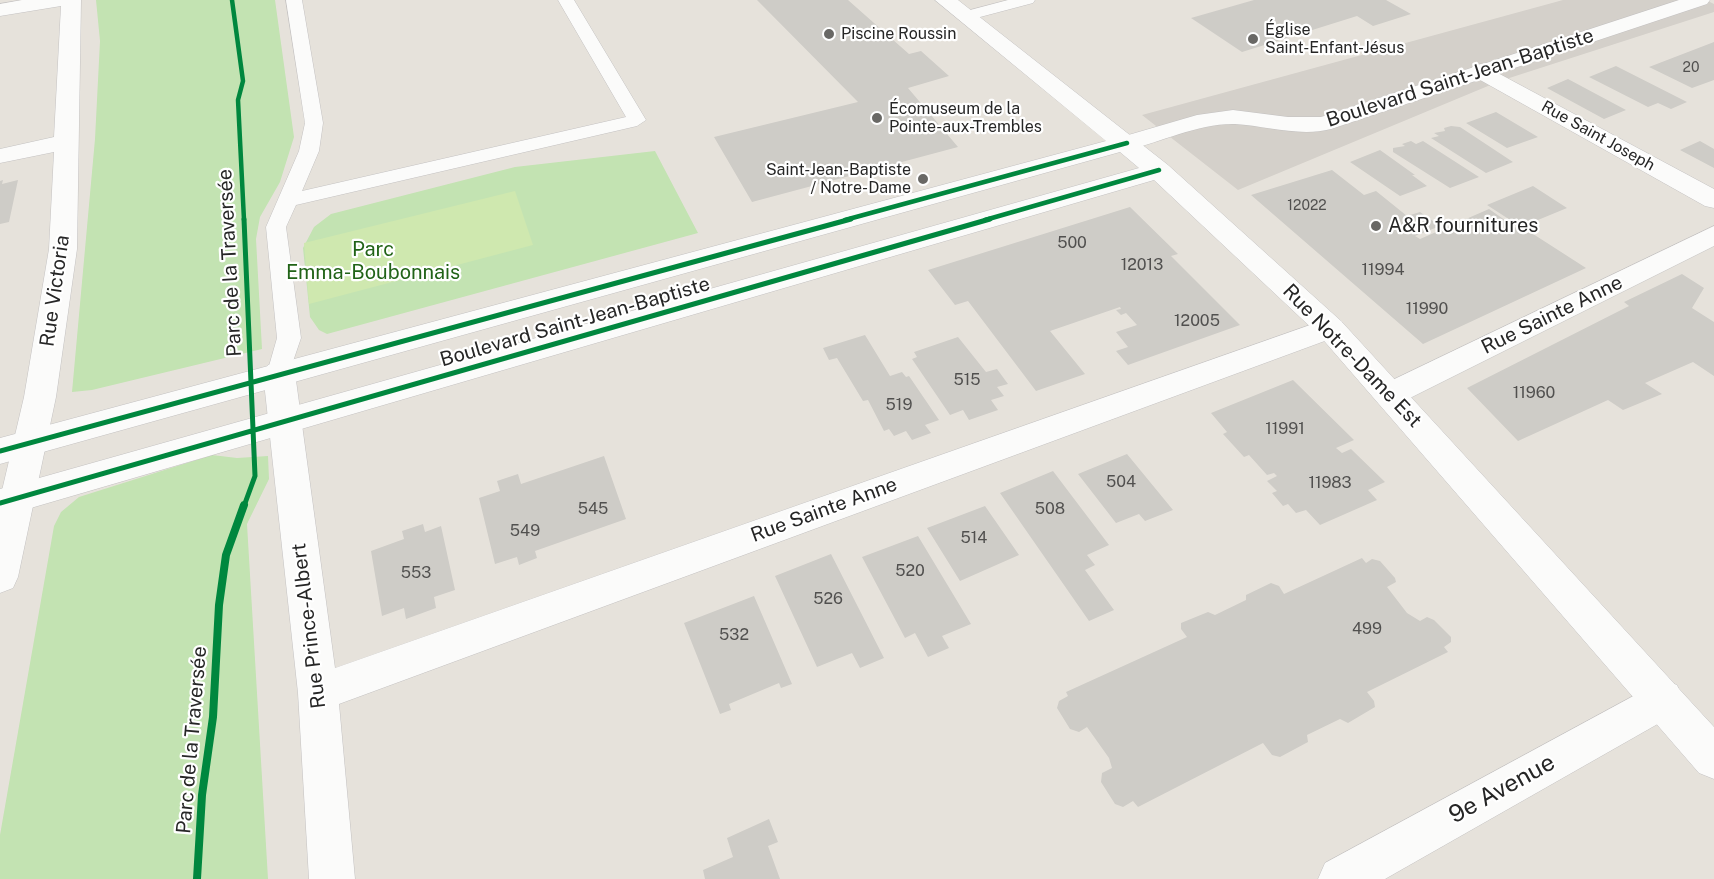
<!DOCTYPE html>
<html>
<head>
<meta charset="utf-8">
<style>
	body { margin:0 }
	canvas { display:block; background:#e6e2db }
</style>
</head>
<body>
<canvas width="1714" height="879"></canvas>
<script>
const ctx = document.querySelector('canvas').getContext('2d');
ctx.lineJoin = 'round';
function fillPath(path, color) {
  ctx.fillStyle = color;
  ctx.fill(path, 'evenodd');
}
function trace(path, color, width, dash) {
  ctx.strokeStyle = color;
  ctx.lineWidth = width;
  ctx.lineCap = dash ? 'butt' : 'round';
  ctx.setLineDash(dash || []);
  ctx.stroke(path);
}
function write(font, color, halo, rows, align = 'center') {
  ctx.font = font + ' "Public Sans",sans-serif';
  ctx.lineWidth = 4.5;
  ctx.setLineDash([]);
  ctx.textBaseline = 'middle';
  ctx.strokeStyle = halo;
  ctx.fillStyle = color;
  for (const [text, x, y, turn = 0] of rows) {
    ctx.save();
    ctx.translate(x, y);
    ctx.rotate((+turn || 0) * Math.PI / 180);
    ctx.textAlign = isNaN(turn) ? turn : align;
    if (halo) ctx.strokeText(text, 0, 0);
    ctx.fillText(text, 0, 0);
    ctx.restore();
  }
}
const green = new Path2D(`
	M96,0H275L294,137L280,182L260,217L256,239L262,349L92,390L72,392L95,139L100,41Z
	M655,151L698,233L327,334L319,330L310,317L303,248L314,227L331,214L515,167Z
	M212,455L237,458L268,456L269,479L247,524L268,879H0V835L54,526L61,512L79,497Z`);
const pitch = new Path2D(`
	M515,191L533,245L309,304L304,243Z`);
const plaza = new Path2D(`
	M1563,0H1706L1714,4V12L1500,81L1238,190L1142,115Z`);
const building = new Path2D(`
	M757,0H848L909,54L921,51L949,76L908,88L958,147L752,202L714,137L858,102Z
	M1254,0H1386L1411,14L1373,26L1357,16L1242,52L1191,18Z
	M1714,42V80L1692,88L1649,67Z
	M1616,66L1687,102L1671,109L1658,103L1648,107L1589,77Z
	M1568,79L1626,110L1604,119L1547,88Z
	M1496,112L1538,137L1507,148L1466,123Z
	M1451,126L1460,127L1513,162L1486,173L1431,138L1439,136L1434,133L1445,131L1444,128Z
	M1411,141L1416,144L1423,141L1479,177L1450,188L1393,152V148L1405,146L1402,144Z
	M1700,141L1714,149V168L1680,150Z
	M1380,150L1415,175H1412L1427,186L1400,196L1350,162Z
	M1332,170L1364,195L1376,191L1407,216L1420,212L1440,226L1415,236L1420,239L1489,209L1525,234L1530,232L1586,268L1423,344L1251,195Z
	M3,180L2,184L18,180L9,222L0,224V181Z
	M1533,186L1567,208L1521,227L1487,205Z
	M1130,207L1178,254L1171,256L1240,325L1128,365L1116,351L1128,347L1116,332L1137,325L1126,313L1121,315L1116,310L1121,309L1120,307L1050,331L1085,374L1036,391L968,301L955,305L928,270Z
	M1682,274L1704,288L1692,308L1714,322V376L1693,362L1645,383L1662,394L1623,410L1608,400L1518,441L1467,388L1629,306L1624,302Z
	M865,335L890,376L902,372L906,377L909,376L939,420L925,425L931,433L912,440L906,431L894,436L889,429L884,431L868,400L863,401L837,358L829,360L823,348Z
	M958,337L986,372L997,369L1008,384L997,387L1004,396L991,400L998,410L969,420L963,410L950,415L912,359L917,357L914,352Z
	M1293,380L1354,440L1336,448L1342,453L1351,449L1385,482L1368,490L1377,500L1320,525L1306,510L1296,513L1288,504L1283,506L1272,493L1277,491L1267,481L1277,476L1274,473L1267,475L1249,455L1244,457L1223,434L1227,432L1211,413Z
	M1127,454L1173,510L1145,521L1139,514L1116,523L1078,474Z
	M604,456L626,519L535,551L537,558L519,565L517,557L495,564L479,498L500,491L497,481L518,474L521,484Z
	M1053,471L1109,545L1087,555L1095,565L1085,570L1114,610L1089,621L1000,493Z
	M985,506L1019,555L960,581L927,528Z
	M423,524L425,532L441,526L455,590L434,597L436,608L406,619L404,608L382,616L371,551L404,539L402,531Z
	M918,536L971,624L942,636L949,648L928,657L915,633L905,638L862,557Z
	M831,554L884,658L860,668L852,653L817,667L775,576Z
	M1362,558L1366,563L1372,559L1380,561L1395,578L1396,582L1387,587L1407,613L1420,621L1427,617L1434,620L1451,637V642L1444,647L1448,652L1367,692L1374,701L1375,707L1348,723L1340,719L1307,735L1308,742L1280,757L1272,755L1263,743L1138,807L1133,801L1123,807L1115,804L1101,782L1102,773L1112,768L1109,758L1087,727L1079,732L1070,729L1057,708L1059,701L1068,696L1066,692L1187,637L1181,629V623L1208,612L1215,615L1246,600V595L1271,583L1279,586L1284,594Z
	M754,596L792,684L781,688L779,683L729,704L731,710L720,714L684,623Z
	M769,819L778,842L768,846L780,879H705L703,870L733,857L727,838Z`);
const service = new Path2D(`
	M286,0H302L323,123L319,151L302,191L626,117L558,0H574L646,120L637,126L296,205L286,227L301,338L287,379L279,382L271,379L267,373L277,338L266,227L299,151L305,123Z
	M1008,0H1035L1033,3L965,21L957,16L959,13Z`);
const minor = new Path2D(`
	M22,0H81L77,249L56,397L18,577L13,588L0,593V499L24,397L49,249L54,152L0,163V149L54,137L61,6L0,16V4Z
	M1481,64L1714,189V208L1705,206L1473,76L1470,71L1473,66Z
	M1714,226V246L1402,402L1391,406L1380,402L1375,394L1380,386Z
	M1330,318L1341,321L1345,328L1341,335L339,704L355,879H309L298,693L263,373L268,365L279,362L290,365L295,373L335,668Z
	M1663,680L1677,685L1683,699L1677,713L1385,879H1318L1325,863Z`);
const tertiary = new Path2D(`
	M1679,0H1710L1707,4L1331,129C1300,137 1267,126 1235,124C1199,123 1162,142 1127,150L1118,148L1115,143L1118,138L1197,115L1233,110L1288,117H1321Z`);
const secondary = new Path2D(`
	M935,0H958L1168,165L1341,321L1714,727V779L1699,773L1319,335L1154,180L0,517V489L1139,168L1120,152L0,464V438L1106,141Z`);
const cyclewayFar2 = new Path2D(`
	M232,0L243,81L238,100L244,220
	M845,220L1127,143
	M985,220L1159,170`);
const cyclewayFar1 = new Path2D(`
	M0,451L851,219
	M0,503L990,219
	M244,506L255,476L244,219`);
const cycleway = new Path2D(`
	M197,879L202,795L213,717L219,605L226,555L244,505`);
const markers = [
	[829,34,6,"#696865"],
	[1253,39,6,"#696865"],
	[877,118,6,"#696865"],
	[923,179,6,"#696865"],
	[1376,226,6,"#696865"]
];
const farNumbernames = [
	["20",1691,68],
	["12022",1307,206]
];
const farPoinames = [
	["Église",1265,30],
	["Saint-Enfant-Jésus",1265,48],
	["Piscine Roussin",841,34],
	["Écomuseum de la",889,109],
	["Pointe-aux-Trembles",889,127],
	["Saint-Jean-Baptiste",911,170,"right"],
	["/ Notre-Dame",911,188,"right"]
];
const farStreetnames = [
	["Rue Saint Joseph",1598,136,29]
];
const numberNames = [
	["500",1072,243],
	["12013",1142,265],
	["11994",1383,270],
	["11990",1427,309],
	["12005",1197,321],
	["515",967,380],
	["11960",1534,393],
	["519",899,405],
	["11991",1285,429],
	["504",1121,482],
	["11983",1330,483],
	["545",593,509],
	["508",1050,509],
	["549",525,531],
	["514",974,538],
	["520",910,571],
	["553",416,573],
	["526",828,599],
	["499",1367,629],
	["532",734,635]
];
const streetNames = [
	["Boulevard Saint-Jean-Baptiste",1460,78,-18],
	["Parc de la Traversée",230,263,-93],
	["Rue Victoria",55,291,-82],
	["Rue Sainte Anne",1552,315,-26],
	["Boulevard Saint-Jean-Baptiste",575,322,-16],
	["Rue Notre-Dame Est",1352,356,46],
	["Rue Sainte Anne",824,510,-20],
	["Rue Prince-Albert",309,626,-97],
	["Parc de la Traversée",192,740,-85]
];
const poiNames = [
	["A&R fournitures",1388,226]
];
const parkNames = [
	["Parc",373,250],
	["Emma-Boubonnais",373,273]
];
const nearStreetnames = [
	["9e Avenue",1502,789,-29]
];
fillPath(green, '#c3e3b2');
fillPath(pitch, '#cfe8af');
fillPath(plaza, '#d4d0ca');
fillPath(building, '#ceccc7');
trace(service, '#c3c1c1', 1);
trace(minor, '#c3c1c1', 1);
trace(tertiary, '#c3c1c1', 1);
trace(secondary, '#c3c1c1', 1);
fillPath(service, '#fbfbfa');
fillPath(minor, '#fbfbfa');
fillPath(tertiary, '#fbfbfa');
fillPath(secondary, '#fbfbfa');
trace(cyclewayFar2, '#00873e', 4.5);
trace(cyclewayFar1, '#00873e', 5);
trace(cycleway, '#00873e', 8);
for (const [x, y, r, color] of markers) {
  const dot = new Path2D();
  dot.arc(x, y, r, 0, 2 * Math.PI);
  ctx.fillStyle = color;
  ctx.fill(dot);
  trace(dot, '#fff', 2);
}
write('14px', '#51504f', null, farNumbernames);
write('16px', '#262626', '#fff', farPoinames, 'left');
write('16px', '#262626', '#fff', farStreetnames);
write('16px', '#51504f', null, numberNames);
write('20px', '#262626', '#fff', streetNames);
write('20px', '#262626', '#fff', poiNames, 'left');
write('20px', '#216317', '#fff', parkNames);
write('24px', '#262626', '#fff', nearStreetnames);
</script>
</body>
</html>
